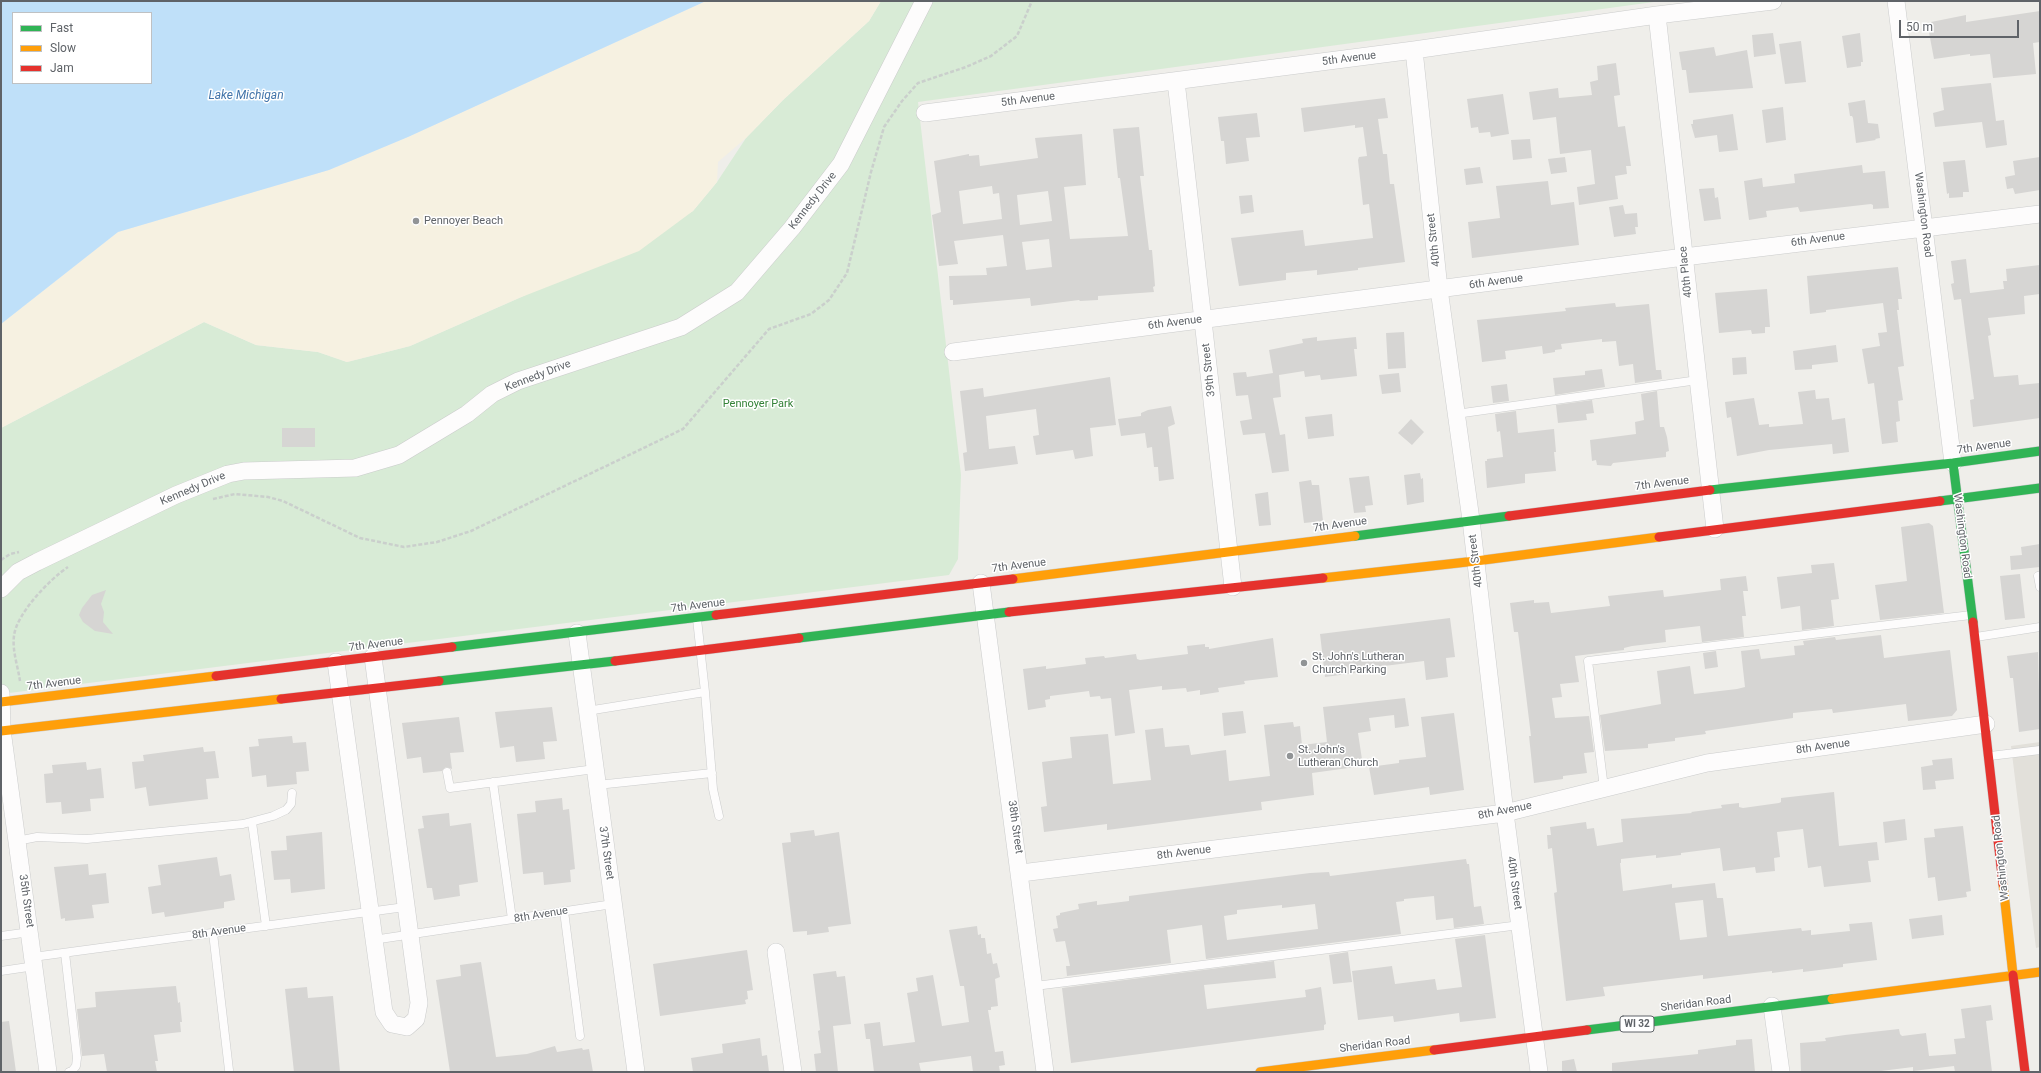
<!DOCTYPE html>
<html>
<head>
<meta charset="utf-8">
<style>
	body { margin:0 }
	#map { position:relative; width:2041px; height:1073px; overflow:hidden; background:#efeeea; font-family:Roboto,sans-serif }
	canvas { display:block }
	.frame { position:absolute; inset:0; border:2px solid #5f6368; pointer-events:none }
	.legend { position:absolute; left:12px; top:12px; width:140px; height:72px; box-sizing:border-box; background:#fff; border:1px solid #bfc1c3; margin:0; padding:5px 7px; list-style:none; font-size:12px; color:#5f6368 }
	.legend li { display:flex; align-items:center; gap:8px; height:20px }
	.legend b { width:20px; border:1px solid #bfc1c3 }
	.scale { position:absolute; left:1899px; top:20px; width:120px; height:18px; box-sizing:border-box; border:2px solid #5f6368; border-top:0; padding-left:5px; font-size:12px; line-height:14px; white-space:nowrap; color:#5f6368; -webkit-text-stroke:3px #fff; paint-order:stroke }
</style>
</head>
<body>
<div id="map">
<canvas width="2041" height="1073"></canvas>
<div class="frame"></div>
<ul class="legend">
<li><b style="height:5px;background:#30b455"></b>Fast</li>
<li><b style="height:5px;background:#ff9f0a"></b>Slow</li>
<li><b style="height:5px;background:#e5322d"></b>Jam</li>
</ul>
<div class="scale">50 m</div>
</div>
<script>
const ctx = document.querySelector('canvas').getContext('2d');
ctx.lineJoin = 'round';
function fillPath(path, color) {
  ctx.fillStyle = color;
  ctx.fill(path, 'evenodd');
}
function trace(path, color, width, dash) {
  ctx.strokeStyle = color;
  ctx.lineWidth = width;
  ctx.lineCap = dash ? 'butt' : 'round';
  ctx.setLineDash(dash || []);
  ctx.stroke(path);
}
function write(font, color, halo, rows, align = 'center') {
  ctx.font = font + ' Roboto,sans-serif';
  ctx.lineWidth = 3;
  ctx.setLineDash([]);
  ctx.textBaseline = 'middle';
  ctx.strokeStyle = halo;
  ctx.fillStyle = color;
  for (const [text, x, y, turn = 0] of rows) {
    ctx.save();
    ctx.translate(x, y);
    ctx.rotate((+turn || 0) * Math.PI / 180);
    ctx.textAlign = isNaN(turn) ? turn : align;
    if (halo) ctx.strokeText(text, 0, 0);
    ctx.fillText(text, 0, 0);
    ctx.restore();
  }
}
const education = new Path2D(`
	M2040,742V947L2036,948L2011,746Z`);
const green = new Path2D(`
	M881,1H1661L918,102L961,475L958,559L949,575L1,694V428L204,322L256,345L318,352L347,362L410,346L519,298L693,211L717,182L746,138L783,100L869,21Z`);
const sand = new Path2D(`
	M706,1H881L869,21L783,100L746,138L718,162L717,182L693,211L639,251L519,298L410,346L347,362L318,352L256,345L204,322L1,428V324L118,232L329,170L408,137Z`);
const water = new Path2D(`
	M1,1H706L408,137L329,170L118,232L1,324ZM13,13H151V83H13Z`);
const building = new Path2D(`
	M2040,11V42L2033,43L2036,74L1993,78L1990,54L1970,56V54L1934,59L1928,27H1932L1931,22L1966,15V22Z
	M1773,33L1776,54L1754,57L1752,35Z
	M1860,33L1863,62H1861V66L1847,68L1842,36Z
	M1801,41L1806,82L1785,84L1779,44Z
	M1714,47L1716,56L1747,50L1753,88L1689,93L1686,70H1682L1679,52Z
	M1616,63L1620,95L1614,96L1618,127L1625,126L1631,166H1626L1627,174L1615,176L1618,199L1579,205L1577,187L1595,184L1591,150L1560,154L1556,117L1533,120L1529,92L1558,88L1559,98L1592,95L1590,82L1598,80L1597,66Z
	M1991,83L1996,121L2004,120L2007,145L1986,148L1982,122L1935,127L1933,113L1944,110L1941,88Z
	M1503,94L1509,134L1491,137L1490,132L1479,133L1478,127L1471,128L1467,99Z
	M1385,98L1388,118L1378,119L1383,154H1387L1390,184H1394L1405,262L1358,268V270L1317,275V270L1286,273V280L1239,286L1231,238L1303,230L1305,246L1373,238L1369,204L1363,205L1358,160L1359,157L1367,156L1363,127L1355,128V125L1304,132L1301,108Z
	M1865,100L1868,123L1878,124L1880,138L1875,139L1876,140L1856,143L1853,118L1852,116H1850L1848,103Z
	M1783,107L1786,140L1766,143L1762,110Z
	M1257,113L1260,137L1246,138L1249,161L1226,164L1224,141H1221L1218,117Z
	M1733,114L1738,150L1719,152L1717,135L1695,138L1691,124H1693V120Z
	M1139,127L1144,176H1140L1149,250H1152L1154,273L1155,286L1153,287L1154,292L1098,296V300L1080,301L1079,300L1031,306L1030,298L953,305V300H950L949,276L987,275L986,268L1007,266L1003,235L954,241L958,264L939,266L932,215L941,212L934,161L969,154V156L979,155L980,166L1038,158L1035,138L1082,134L1086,185L1064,187L1070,239L1128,236L1120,178H1118L1113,129ZM992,186L993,194L999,193L1002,219L963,224L959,191ZM1048,191L1052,221L1020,225L1017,195ZM1049,239L1052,267L1026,270L1022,242Z
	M1530,139L1532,158L1513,160L1511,140Z
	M1565,157L1567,172L1551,174L1548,159Z
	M2040,157V190L2015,194L2013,188L2007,189L2005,177L2015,175L2013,161Z
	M1965,160L1969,192H1963V197L1949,198V193L1947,194L1943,162Z
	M1862,165L1863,173L1885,171L1889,208L1873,209V205L1871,204L1800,212L1798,207L1766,211L1767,217L1749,220L1744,181L1762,178L1763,187L1795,183L1794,174Z
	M1480,167L1483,183L1466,185L1464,169Z
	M1548,181L1551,205L1574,202L1579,245L1472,258L1468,222L1500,218L1496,186Z
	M1714,188L1715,198L1718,197L1721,219L1704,221L1699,189Z
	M1252,195L1254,212L1241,214L1239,196Z
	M1623,205L1625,214L1637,213L1638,227H1635L1636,234L1614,237L1609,207Z
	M1966,259L1970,293L2004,289L2003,281H2007L2006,269L2040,265V294L2024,296L2025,314L1988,318L1991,335L1988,336L1994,377L2018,375L2019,385L2040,383V418L1973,427L1970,400L1974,399L1961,299L1954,300L1951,284L1954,283L1951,261Z
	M1898,267L1902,299H1898L1899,310H1897L1904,366L1898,367L1903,400L1898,401L1900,421L1896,422L1898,442L1882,444L1874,383L1868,384L1862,349L1880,346L1878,333L1887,332L1883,303L1826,310V312L1810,314L1807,276Z
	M1767,289L1770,327H1765V333L1752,334L1751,330L1719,333L1715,293Z
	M1615,303L1616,307L1649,304L1656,370H1661L1662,379L1635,383L1633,364L1619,366L1616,341L1602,342V339L1561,344L1562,349L1555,350V352L1543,354L1542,346L1505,351L1506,359L1482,362L1477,320L1566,311L1565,308Z
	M1404,332L1406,368L1388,369L1386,333Z
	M1317,337V341L1356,337L1357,349H1354L1357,376L1321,380L1320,375L1305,377L1304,371L1279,375L1281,397L1273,398L1280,435L1285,434L1289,471L1272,473L1265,433L1243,435L1240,421L1252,419L1248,395L1236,396L1233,373L1246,372L1247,377L1273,373L1269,350L1303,343L1302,339Z
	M1836,345L1838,362L1812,365V369L1795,370L1793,351Z
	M1746,357L1747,374L1733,375L1732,358Z
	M1602,369L1605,387L1555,395L1553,378L1585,375V371Z
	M1399,373L1401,392L1382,394L1379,375Z
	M1110,377L1116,425L1090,428L1093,456L1075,459L1073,450L1036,455L1033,436L1039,435L1036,409L986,416L989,449L1015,446L1018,464L965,471L963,453L967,452L960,391L983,388L984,397Z
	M1507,384L1509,401L1493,403L1491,386Z
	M1815,390L1816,399L1829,398L1832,420L1845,418L1849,452L1833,454L1832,444L1769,450L1737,456L1731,417L1727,418L1725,402L1754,398L1759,425L1769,424V427L1803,424L1798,392Z
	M1657,391L1660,427H1664L1667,437L1669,451L1666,452V457L1613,463L1611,466L1597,465L1596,460L1592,461L1590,440L1636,434L1635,422L1644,420L1641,394Z
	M1592,400L1594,413L1586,414L1587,420L1558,423L1556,405Z
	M1171,406L1175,424L1168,427L1174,479L1159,481L1158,467H1154L1152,447L1147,448L1145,433L1121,436L1118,419L1141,416V413L1148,410Z
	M1516,411L1518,433L1554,429L1556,452H1554L1556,471L1525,474V483L1487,488L1485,461H1487V459L1503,457L1500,431L1497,432L1495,414Z
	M1332,414L1334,436L1308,439L1305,417Z
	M1411,419L1424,432L1412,445L1398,433Z
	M282,428H315V447H282Z
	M1420,473L1421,479L1423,478L1424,502L1407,505L1404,475Z
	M1369,476L1373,505L1365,506L1366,512L1354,513L1349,478Z
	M1311,480L1312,485H1319L1323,521L1304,523L1299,482Z
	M1268,492L1271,525L1259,526L1255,494Z
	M1929,523L1933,526L1944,613L1880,620L1875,585L1907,581L1901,527Z
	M2040,544V567L2011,570L2010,556L2022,555L2021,547Z
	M1834,563L1839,599L1831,600L1834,626L1802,630L1800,606L1781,609L1777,577L1812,573L1811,565Z
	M2020,574L2025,618L2005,620L2000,576Z
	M1746,576L1748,591H1743L1746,616H1742L1744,637L1702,642L1700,626L1665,630L1666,642L1632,646L1624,648V650L1575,656L1579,682L1560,684L1562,697L1552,698L1555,718L1589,716L1594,752L1584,753L1587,773L1563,776V779L1534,783L1529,736H1531L1526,695L1518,632H1514L1510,603L1534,600V603L1549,602L1551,613L1610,606L1608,596L1663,590L1664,597L1721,590L1720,579Z
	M106,590L101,604L104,612L103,622L113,634L95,631L83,622L79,615L82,608L92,595Z
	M1450,618L1455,657L1446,658L1448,677L1426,680L1424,661L1376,667L1377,670L1325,677L1320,634Z
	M1881,635L1884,658L1950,650L1957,710L1952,716L1908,721L1906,704L1833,713L1832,709L1793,713V718L1705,731L1706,734L1675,738V741L1648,744V748L1605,751L1600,715L1661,704L1657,671L1690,666L1694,694L1737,689L1745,687L1741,651L1759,649L1761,659L1795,655L1794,646L1804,645L1803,641L1835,637L1836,640Z
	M1273,638L1278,677L1244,681L1245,684L1218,688L1219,692L1200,695V690L1187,692L1186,688L1162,690V686L1129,690L1135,733L1115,736L1111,698L1101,699L1100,696L1090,697L1089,691L1050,696V699L1045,700L1046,707L1028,710L1023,669L1046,666V669L1086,664L1085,658L1104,656L1105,658L1136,654L1137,659L1140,660L1188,654L1187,646L1205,644V647H1209V649Z
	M1716,651L1718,667L1705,669L1703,653Z
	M2038,652L2040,729L2019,732L2013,678H2010L2007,656Z
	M1405,698L1409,726L1395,728L1394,715L1369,718L1371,731L1358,733L1363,766L1312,773L1314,795L1261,802L1262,810L1107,830V824L1044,832L1041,807L1047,806L1042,762L1072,758L1070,737L1108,734L1113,784L1151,780L1145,730L1163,728L1165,747L1189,745L1191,755L1226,750L1229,781L1270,776L1264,725L1293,722L1294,727L1300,726L1302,745L1327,742L1323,707Z
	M552,707L557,741L543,742L545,759L516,762L514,746L500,748L495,712Z
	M1243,711L1246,733L1224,736L1222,713Z
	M1454,713L1464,790L1430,795L1429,787L1374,795L1369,767L1399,763V760L1426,757L1421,717Z
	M459,717L464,752L450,753L452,769L446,767L442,771L423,773L421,757L407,759L402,723Z
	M292,736L293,743L306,742L309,771L296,772L297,784L267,787L266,775L252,777L249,747L259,746L258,739Z
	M203,747L204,752L215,751L219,778L206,779L208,799L149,806L146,787L135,789L132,762L144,761L143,755Z
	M1952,758L1954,779L1935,781L1936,789L1923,790L1921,767L1933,765L1932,760Z
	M86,762L87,770L101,768L104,798L90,799L91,811L62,814L61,802L46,803L44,774L53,773L52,765Z
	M1834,792L1839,846L1877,842L1879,860L1868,861L1871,882L1824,887L1821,866L1808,868L1803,829L1777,832L1780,857L1774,858L1775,871L1756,873L1755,867L1723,871L1720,848L1681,853V855L1656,858V855L1621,859V863H1620L1623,891L1672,884V888L1715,883L1717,898H1723L1728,936L1801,928L1802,931L1811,930V935L1850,931L1849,924L1872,922L1877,960L1843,964V967L1803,972V969L1772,973V971L1703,979V975L1603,987L1605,996L1566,1001L1554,893L1557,892L1552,848L1548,849L1547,835H1551L1550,827L1586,822L1587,829L1594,828L1597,846L1623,842L1621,819L1692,813L1691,812L1722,808L1721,805L1739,803V807L1743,808L1779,803L1781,802V798ZM1703,900L1707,937L1680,940L1675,903Z
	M562,798L563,810L569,809L575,869L570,870L571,882L544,885L543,872L523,874L517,814L536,812L535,801Z
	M449,813L450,826L471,823L478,882L459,885L460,896L434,900L432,888H427L418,829L424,828L422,816Z
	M1905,819L1907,840L1885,843L1883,822Z
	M1963,826L1971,891L1966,892L1967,897L1938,901L1935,877L1928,878L1924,838L1935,837L1934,829Z
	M814,830L815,836L839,832L851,924L828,927L829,932L807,935V931L793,932L782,843L791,842L790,833Z
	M322,832L325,889L291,893L290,879L274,880L271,851L287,850L286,836Z
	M217,857L220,876L231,874L235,900L224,902V908L165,917L164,912L152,914L148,887L161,885L158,865Z
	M1466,859L1467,864H1469L1474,907L1481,906L1484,924L1454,928L1453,918L1436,920L1434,896L1404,899V901L1396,902L1401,934L1206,959L1202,925L1167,930L1171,963L1067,976L1066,966H1070L1065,941L1056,942L1053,929L1058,928L1056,916L1060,915V913L1079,909L1078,904L1097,901V905L1129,901V896L1310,873L1329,872L1330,876ZM1315,904L1318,929L1227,940L1224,916L1237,914V910L1282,905V908Z
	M88,864L89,875L106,873L109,903L92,905L94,918L65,921V918L61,919L54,867Z
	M1942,915L1944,935L1912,939L1909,919Z
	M977,926L978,935L981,934V938H985L987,954L991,953L993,964L997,963L1000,977L995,979L998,1006L991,1007V1010H988L995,1052L1003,1051L1005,1065L999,1066L1000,1072H973L971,1056L919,1063L921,1072H874L870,1039H866L864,1024L880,1022L883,1046L915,1042L907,993L918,991L916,978L933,975L942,1026L969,1022L964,986H960L949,930Z
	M1485,935L1496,1018L1460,1022L1459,1013L1394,1022L1393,1016L1358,1020L1352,971L1392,966L1395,984L1435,979L1437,990L1462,987L1455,939Z
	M747,950L753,990L747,991L748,999L745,1000L746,1004L660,1016L653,964Z
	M1348,952L1352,982L1333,984L1329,955Z
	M1274,961L1276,978L1204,985L1207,1009L1306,997L1305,990L1321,987L1326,1024L1324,1025V1030L1071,1063L1062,988Z
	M481,962L496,1057L527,1054L555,1046L557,1052L582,1048L583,1050L589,1049L593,1072H450L436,980L461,976L460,965Z
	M836,971L837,977L845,976L851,1024L833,1026L838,1072H816L814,1054L821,1053L818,1031L820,1030L813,974Z
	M176,986L178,1003L180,1002L182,1022H180L181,1032L154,1035L158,1061H155L157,1072H107L104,1054L82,1056L77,1009L96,1007L95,992Z
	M307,987L308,998L333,996L340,1072H294L285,989Z
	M1991,1005L1993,1020L1986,1021L1992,1072H1955L1954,1066L1913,1071V1067L1873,1072H1801L1800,1043L1826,1041L1825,1038L1845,1035L1899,1029L1900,1034L1902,1036L1926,1033L1929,1056L1956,1054L1954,1039L1965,1038L1961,1009Z
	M9,1021L16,1072H1V1022Z
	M760,1038L762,1056L767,1055L769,1072H693L691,1058L723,1053L722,1044Z
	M1752,1039L1755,1072H1612V1063L1698,1054V1050L1736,1045V1040Z
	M1574,1059L1577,1072H1562V1061Z`);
const path = new Path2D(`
	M213,499L235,494L268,497L283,501L360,538L404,547L437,542L471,531L683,429L769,329L811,314L829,300L847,273L871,172L884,127L902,101L918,83L966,67L991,56L1017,36L1032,1
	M1,560L10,554L19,552
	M20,681C18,667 12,650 14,636C16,614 50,579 68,567`);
const lane = new Path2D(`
	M1456,414L1698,380
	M2038,576L2040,587
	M697,619L705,692
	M1976,637L2040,627
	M587,711L705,692L713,789L719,816
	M1990,756L2040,750
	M447,772L450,788L595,769
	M493,782L512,919
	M597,785L712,773
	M1604,788L1588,661L1971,615
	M252,822L266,926
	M17,841L37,837L87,839L243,824L273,816L286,810L291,804L292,793
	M564,911L580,1036
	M213,933L229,1070
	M1,936L30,932
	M373,940L613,904
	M65,953L77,1058L76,1066L72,1071L69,1072
	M33,957L405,907
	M1,971L35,966
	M1035,986L1520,925`);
const street = new Path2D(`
	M1896,1L1953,463
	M1657,15L1715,529
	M1414,50L1439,289L1471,520L1505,813L1539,1072
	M1176,81L1233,587
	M925,113L1414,50L1657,15L1773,1
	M953,352L1684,257L2040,214
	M981,583L1045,1072
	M1,589L18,572L37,562L176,495L228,474L244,471L355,468L399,455L467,414L492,394L518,381L681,327L737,292L792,228L841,164L924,1
	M577,633L636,1072
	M336,662L384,1012L392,1024L407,1027L416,1019L419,1003L373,657
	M1,693L2,730L48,1072
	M1021,873L1505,813L1707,763L1986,724
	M776,952L793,1072
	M1772,1006L1781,1072`);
const fast = new Path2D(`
	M1953,463L1973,622
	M1710,490L1953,463L2040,451
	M1940,501L2040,488
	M1355,536L1509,516
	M799,638L1009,612
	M452,647L716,615
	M439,681L615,661
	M1587,1030L1832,999`);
const slow = new Path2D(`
	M1323,578L1476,561L1659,537
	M1013,579L1355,536
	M1,702L216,676
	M1,731L281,699
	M2003,884L2013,975
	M1832,999L2040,972
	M1260,1072L1434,1050`);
const jam = new Path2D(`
	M1509,516L1710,490
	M1659,537L1940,501
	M1009,612L1323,578
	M716,615L1013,579
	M1973,622L2003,884
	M615,661L799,638
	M216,676L452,647
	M281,699L439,681
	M2013,975L2025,1072
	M1434,1050L1587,1030`);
const markers = [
	[416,221,4,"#919496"],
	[1304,663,4,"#919496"],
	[1290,756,4,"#919496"]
];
const shields = [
	[1637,1024,34]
];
const shieldNames = [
	["WI 32",1637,1024]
];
const streetNames = [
	["5th Avenue",1349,59,-7],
	["5th Avenue",1028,100,-7],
	["Kennedy Drive",813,201,-52],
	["Washington Road",1923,215,83],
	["40th Street",1434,240,-96],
	["6th Avenue",1818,240,-7],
	["40th Place",1686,272,-96],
	["6th Avenue",1496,282,-8],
	["6th Avenue",1175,323,-7],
	["39th Street",1209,370,-96],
	["Kennedy Drive",538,376,-21],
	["7th Avenue",1984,447,-8],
	["7th Avenue",1662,484,-7],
	["Kennedy Drive",193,489,-23],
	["7th Avenue",1340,525,-8],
	["Washington Road",1962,536,83],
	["40th Street",1476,561,-97],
	["7th Avenue",1019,566,-7],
	["7th Avenue",698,606,-7],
	["7th Avenue",376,645,-7],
	["7th Avenue",54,684,-7],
	["8th Avenue",1823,747,-8],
	["8th Avenue",1505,811,-11],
	["38th Street",1015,827,82],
	["37th Street",606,853,82],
	["8th Avenue",1184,853,-7],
	["Washington Road",2001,858,-96],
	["40th Street",1514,883,82],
	["35th Street",26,901,82],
	["8th Avenue",541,915,-9],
	["8th Avenue",219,932,-8],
	["Sheridan Road",1696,1004,-7],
	["Sheridan Road",1375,1045,-7]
];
const poiNames = [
	["Pennoyer Beach",424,221],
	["St. John's Lutheran",1312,657],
	["Church Parking",1312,670],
	["St. John's",1298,750],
	["Lutheran Church",1298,763]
];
const parkNames = [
	["Pennoyer Park",758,404]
];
const waterNames = [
	["Lake Michigan",246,96]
];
fillPath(education, '#e2e0da');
fillPath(green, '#d8ebd6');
fillPath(sand, '#f6f1e1');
fillPath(water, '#bfe0f9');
fillPath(building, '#d6d5d3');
trace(lane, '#cbcccc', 9);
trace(street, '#cbcccc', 18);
trace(fast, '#cacacb', 10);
trace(slow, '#cacacb', 10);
trace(jam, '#cacacb', 10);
trace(path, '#cacfcc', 2.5, [4, 2]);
trace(lane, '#fdfcfc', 8);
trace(street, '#fdfcfc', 17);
trace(fast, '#30b455', 9);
trace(slow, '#ff9f0a', 9);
trace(jam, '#e5322d', 9);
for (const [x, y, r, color] of markers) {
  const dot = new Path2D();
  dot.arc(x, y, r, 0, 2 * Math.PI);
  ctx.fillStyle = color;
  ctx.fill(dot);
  trace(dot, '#fff', 1.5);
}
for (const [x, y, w] of shields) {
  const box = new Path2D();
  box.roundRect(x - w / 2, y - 8, w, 16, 3);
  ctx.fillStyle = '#fff';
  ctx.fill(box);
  trace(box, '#5f6368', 1);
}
write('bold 10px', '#5f6368', null, shieldNames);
write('11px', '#5f6368', '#fff', streetNames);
write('11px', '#5f6368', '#fff', poiNames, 'left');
write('11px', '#348238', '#fff', parkNames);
write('italic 12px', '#4174aa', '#fff', waterNames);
</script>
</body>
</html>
